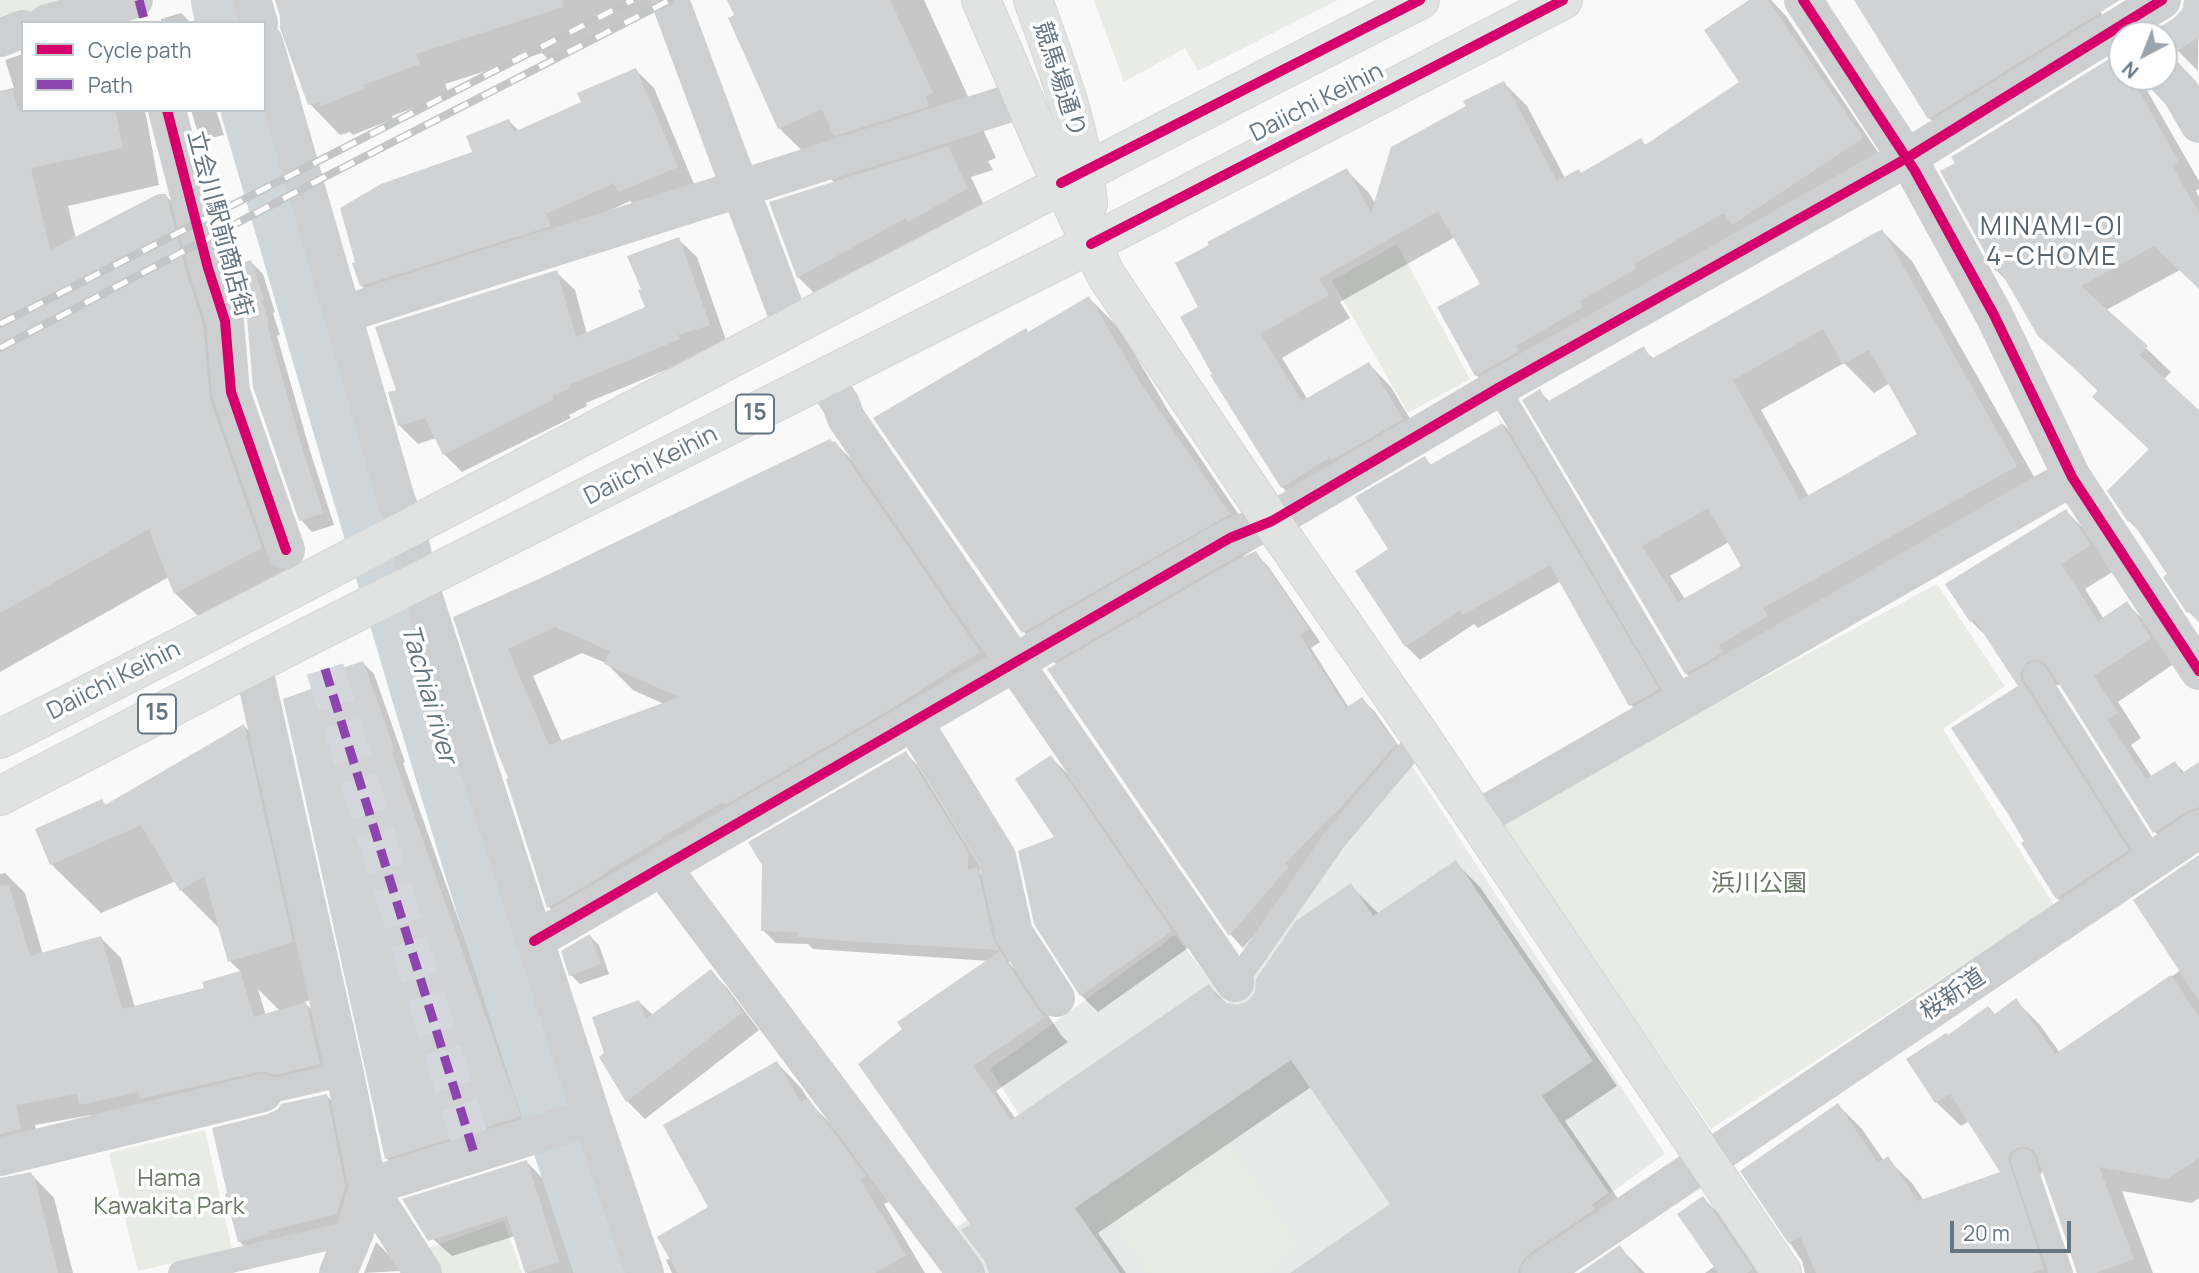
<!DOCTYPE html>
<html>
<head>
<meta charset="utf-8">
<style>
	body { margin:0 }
	#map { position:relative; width:2199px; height:1273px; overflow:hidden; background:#f9f9f9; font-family:Manrope,sans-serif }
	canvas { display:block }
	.legend { position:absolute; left:21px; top:21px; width:245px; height:91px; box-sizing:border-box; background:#fff; border:2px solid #c1c8cd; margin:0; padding:9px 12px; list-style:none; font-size:21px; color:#657683 }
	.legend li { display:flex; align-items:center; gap:14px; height:35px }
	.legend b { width:35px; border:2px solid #c1c8cd }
	.north { position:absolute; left:2108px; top:21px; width:70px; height:70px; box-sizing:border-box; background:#fff; border:2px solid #c1c8cd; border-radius:50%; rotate:222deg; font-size:19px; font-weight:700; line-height:28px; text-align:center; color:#657683 }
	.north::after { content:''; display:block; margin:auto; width:24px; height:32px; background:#99a4ac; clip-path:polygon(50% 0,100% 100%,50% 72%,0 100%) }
	.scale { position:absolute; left:1950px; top:1221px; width:121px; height:32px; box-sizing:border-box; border:4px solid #657683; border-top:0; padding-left:9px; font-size:21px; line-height:24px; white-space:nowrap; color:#657683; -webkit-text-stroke:5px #fff; paint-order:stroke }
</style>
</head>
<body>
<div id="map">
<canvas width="2199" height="1273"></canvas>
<ul class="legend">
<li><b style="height:9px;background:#d6006c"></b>Cycle path</li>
<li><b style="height:9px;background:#8e44ad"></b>Path</li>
</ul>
<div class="north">N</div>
<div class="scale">20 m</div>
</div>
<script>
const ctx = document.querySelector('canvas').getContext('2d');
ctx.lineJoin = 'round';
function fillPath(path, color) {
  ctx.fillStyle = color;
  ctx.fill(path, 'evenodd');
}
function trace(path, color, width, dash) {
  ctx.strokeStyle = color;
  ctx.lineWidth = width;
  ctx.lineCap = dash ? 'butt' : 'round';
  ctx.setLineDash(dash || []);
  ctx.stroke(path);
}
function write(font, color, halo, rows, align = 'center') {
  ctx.font = font + ' Manrope,"Noto Sans JP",sans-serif';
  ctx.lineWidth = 7;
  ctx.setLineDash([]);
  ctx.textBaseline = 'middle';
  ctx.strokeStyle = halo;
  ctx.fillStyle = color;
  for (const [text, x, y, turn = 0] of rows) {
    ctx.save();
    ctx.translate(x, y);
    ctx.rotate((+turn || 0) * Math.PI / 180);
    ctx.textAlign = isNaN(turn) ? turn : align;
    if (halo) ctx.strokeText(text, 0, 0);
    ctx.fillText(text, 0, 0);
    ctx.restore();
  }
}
const built = new Path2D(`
	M1409,761L1665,1154L1499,1273H983L951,1231L1050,1164L990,1069L1175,935L1228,1002Z`);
const green = new Path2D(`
	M0,0H100L5,26L0,16Z
	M1094,0H1338L1198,71L1185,48L1124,82Z
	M1397,244L1470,379L1408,413L1332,281Z
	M1937,584L2005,686L1943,729L2054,905L1711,1129L1498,821Z
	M1213,1117L1303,1248L1267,1273H1146L1094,1198Z
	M205,1130L232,1249L138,1271L109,1153Z
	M504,1221L522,1273H438L428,1248Z`);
const shadow = new Path2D(`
	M277,0H670L671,1L549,60L542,53L445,84L449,95L392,116L393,119L353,135L350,132L340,135L310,104Z
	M746,0H924L996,158L988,161L993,170L971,177L985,207L817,296L798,277L835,183L779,128L736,16Z
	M1752,0H1771L1786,16L1884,161L1499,398L1476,375L1482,285L1455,237L1340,302L1350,318L1282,358L1308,400L1369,364L1391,387L1424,442L1305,510L1282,487L1200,307L1346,170L1369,193L1376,205L1468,106L1504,83L1527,106L1565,178L1582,174L1641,141L1647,146L1741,82Z
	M1856,0H2114L2099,9L2115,37L1950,139L1929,118Z
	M2185,0H2199L2198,71L2177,50L2175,20L2183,11Z
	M181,13L191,23H161V19Z
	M23,54V110H145L159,185L68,206L76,239L166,196L204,234L299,586L213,631L175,593L169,577L0,672V91L14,88L5,60Z
	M2122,61V77H2138L2141,80L2199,181V189L2196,191L2199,197V288L2180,270L2106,310L2171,372L2163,380L2199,414V622L2189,612L2166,577L2169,575L2142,534L2129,521L2150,450L2094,397L2099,392L2040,335L2010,284L1996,270Z
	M636,70L654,88L694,184L637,208L630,201L563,232L379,303L361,285L474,153L509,121L520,132L583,103Z
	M191,110H216L224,135L206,139L197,130Z
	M1882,231L1912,261L2045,496L1715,703L1686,673L1540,392L1550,402L1643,349L1654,359ZM1844,363L1874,393L1890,383L1919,435L1809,497L1761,410ZM1729,542L1743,567L1685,599L1670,576Z
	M678,239L697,257L727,343L696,354L697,357L586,403L587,406L569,415L571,418L462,472L444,454L436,438L418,444L399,425L398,391L556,272L575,290L587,334L647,308L643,290Z
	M251,262L263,274L275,312L273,313L280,335L277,336L311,454L334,525L312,532L301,520L254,387Z
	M1089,298L1120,329L1169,412L1260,546L1243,556L1244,558L1255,553L1268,566L1320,642L1311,648L1349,708L1362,699L1375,712L1407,758L1243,948L1231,935L1050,670L1057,665L1024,632L1029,333Z
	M1502,423L1510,431L1671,704L1645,719L1631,705L1561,581L1478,628L1474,624L1420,660L1406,646L1390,550L1425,458L1432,466L1503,424Z
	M835,443L861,469L1005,679L575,933L549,907L508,780L510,779L456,618ZM582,653L606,663L633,690L664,704L562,742L533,676Z
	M2066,511L2091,536L2114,571L2085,589L2104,619L2127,604L2152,628L2175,663L2118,702L2141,738L2131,745L2152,777L2175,763L2185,773L2199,764V844L2179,857L2155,832L2062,685H2053L2152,875L2082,922L2057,898L2026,842L2021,686L1990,640L1971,621Z
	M363,663L374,674L405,762L403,763L532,1128L398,1169L386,1158L339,681Z
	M244,726L293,775L341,991L304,1002L326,1024L340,1085L101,1125L91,1115L35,1125L41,1149L0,1170V874L5,873L25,893L43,955L101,938L121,958L135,1008L206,989L204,984L241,972L230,961L221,930L181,890L176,881L101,913L51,864L102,801L107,806ZM258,989L280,1011L266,1016Z
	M906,753L918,766L980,866V873L989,882L1010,962H1008L1024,978L1061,1035L1068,1042L996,1091L1015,1118L1209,986L1228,1005L1238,1006L1249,1002L1351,886L1379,914L1455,862L1480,887L1617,1086L1565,1121L1632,1219L1562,1273H1294L1392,1205L1311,1087L1098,1233L1126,1273H991L972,1225L860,1064L989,961L813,949L808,944L776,943L763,930Z
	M1051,757L1068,774L1188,948L1098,1012L1081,995L1057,838Z
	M2199,857V1198L2192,1203L2122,1191L2153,1273H2077L2044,1170L2033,1183L2060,1273H1805L1802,1261L1742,1171L1838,1105L1862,1129L1884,1161L1887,1159L1912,1183L1924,1201L2003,1173L1969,1121L1961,1126L1936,1102L1948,1037L1996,1015L2016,1001L2040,1025L2060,1053L2181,970Z
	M590,936L599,945L609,974L580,984L571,975Z
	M711,971L728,989L759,1030L645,1119L627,1101L601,1057L639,1002L653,1015Z
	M777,1063L801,1088L811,1104L832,1125L889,1202L884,1204L925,1273H672L666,1260L671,1258L711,1208Z
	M326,1095L340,1109L359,1201L351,1228L253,1255L239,1241Z
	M527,1162L544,1180L574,1273H527L515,1236L452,1256L425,1232Z
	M31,1174L54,1198L73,1273H0V1180Z
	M1703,1198L1728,1222L1762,1273H1705L1715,1266Z
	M376,1242L392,1258L400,1271L364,1273Z
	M1620,1248L1645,1273H1582Z`);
const river = new Path2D(`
	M227,0L232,23
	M257,110C371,499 480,890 612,1273`);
const building = new Path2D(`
	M275,0H562L563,7L416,54L420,64L363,85L364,89L321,106L320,102L308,105L280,28V17Z
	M727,0H890L933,93L925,96L929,106L834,136L822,109L778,129L728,18L734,15Z
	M1749,0H1768L1863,138L1732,225L1724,213L1634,264L1636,269L1580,301L1583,307L1516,346L1519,351L1475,376L1437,307L1480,284L1438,211L1319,279L1329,295L1260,334L1302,401L1369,362L1403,419L1332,460L1330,457L1281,488L1210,375L1212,374L1180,317L1198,307L1175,263L1209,245L1207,242L1347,168L1371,213L1391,147L1466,106L1463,101L1504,81L1557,181L1579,169L1581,173L1641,138L1645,145L1739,82L1704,30Z
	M1854,0H2120L1928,119Z
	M2184,0H2199V37L2171,55L2164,54V35H2147L2174,18L2182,10Z
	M2122,51V77H2135L2132,79L2179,162L2172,166L2199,213V289L2154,246L2081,286L2148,346L2139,355L2199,410V623L2191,611L2187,613L2163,577L2167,574L2131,520L2128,522L2107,491L2149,449L2092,397L2098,390L2038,336L1999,269L1995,271L1940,171L1955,163L1951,157Z
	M636,68L678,167L618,192L614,183L546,214L551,226L360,286L352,263L355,262L340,208L381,184L472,152L466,136L509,119L514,132L581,102L577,93Z
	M13,90L18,110H115L123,148L31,168L50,250L158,194H166L187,275L203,325L210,399L262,548L174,594L149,529L0,613V92Z
	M948,146L968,188L908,222L906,218L797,278L769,202Z
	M1882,229L2017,466L1763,608L1768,616L1719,645L1723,652L1685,674L1522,400L1540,389L1547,402L1644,346L1651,359ZM1823,329L1843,364L1869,350L1917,434L1800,500L1733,380ZM1708,508L1741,566L1678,602L1642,546Z
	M679,237L710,325L678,335L680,339L569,385L570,388L552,396L554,399L443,455L425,418L398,426L388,392L396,390L375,327L557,270L576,337L645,307L638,290L641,289L627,256Z
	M251,260L264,300L262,301L269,323L267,324L300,441L323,513L299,521L253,387L247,319L231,267Z
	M1089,296L1138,379L1230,514L1022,633L873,418L1026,328L1028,332Z
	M1496,414L1659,689L1629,706L1550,565L1463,615L1460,610L1405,647L1355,571L1388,549L1355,497L1425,456L1430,465L1501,424Z
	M830,439L832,442L835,441L980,652L891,709L725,805L723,802L662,837L663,838L604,873V875L547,908L506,779L508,778L497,751L453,617L541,578ZM555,627L610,651L604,664L679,697L549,745L508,649Z
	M2066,509L2091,545L2061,564L2098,621L2127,601L2151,638L2094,676L2118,713L2107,719L2146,779L2175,761L2182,773L2199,762V807L2187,811L2153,833L2048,666L2042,661L2035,659L2027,662L2020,674L2022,682L2129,850L2056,899L2021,843L2024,841L2008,814L1951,728L2018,686L1974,619L1970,622L1945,584Z
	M1256,551L1309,629L1300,635L1346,708L1362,697L1396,744L1333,816L1332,815L1285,864L1289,867L1229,936L1047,669L1240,558Z
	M363,661L395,751L392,752L414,815L521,1116L385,1159L283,699L336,680L333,671Z
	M244,724L293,942L228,962L204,876L180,891L141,825L50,865L35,829L102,799L105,805Z
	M906,751L968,852V870L977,867L993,938L999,950L845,941L798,937V932L761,931L762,865L748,842Z
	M1051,755L1172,931L1080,996L1034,924L1018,851L1054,837L1015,779Z
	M2199,855V1001L2133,900Z
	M1456,860L1593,1061L1542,1096L1609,1193L1592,1205L1595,1209L1527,1255L1521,1263L1518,1273H1290L1390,1204L1291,1060L1075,1208L1120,1273H989L984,1260L961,1230L970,1224L858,1064L902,1029L897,1022L1000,951L1038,1010L1045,1017L973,1066L1011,1120L1209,984L1217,996L1226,1003L1237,1005L1248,1001L1255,992L1256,979L1296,921L1351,883L1373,916Z
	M9,885L30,956L101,936L122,1009L204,988L202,982L240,971L254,1017L306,1002L320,1064L274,1075L268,1072H258L140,1099L139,1092L79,1105L77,1094L16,1105L21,1129L0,1134V886Z
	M590,934L601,964L569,976L561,951Z
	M711,969L743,1012L626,1102L599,1057L604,1053L592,1017L639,1000L646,1019Z
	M2171,975L2199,1017V1158L2167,1179L2099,1167L2134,1259L2096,1273H2078L2037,1156L2033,1150L2027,1147H2018L2011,1152L2008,1159L2044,1269L2031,1273H1816L1800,1236L1789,1244L1740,1171L1838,1103L1878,1163L1888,1156L1918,1201L2000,1172L1950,1094L1935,1103L1906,1059L1946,1033L1948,1035L1988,1006L1995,1014L2016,998L2055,1054Z
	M777,1061L801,1102L808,1098L863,1172L866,1176L860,1179L906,1255L875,1273H678L657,1237L708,1207L663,1125Z
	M327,1094L345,1186L337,1214L269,1231V1233L238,1242L225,1194L227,1193L212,1128L268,1114L278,1109L281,1104Z
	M527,1160L559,1262L525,1273L507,1216L428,1241L402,1199Z
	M31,1172L32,1176L34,1175L58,1273H0V1178Z
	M1703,1196L1753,1269L1747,1273H1718L1677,1214Z
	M1620,1245L1639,1273H1579Z`);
const streetTunnel = new Path2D(`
	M325,669L474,1153`);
const lane = new Path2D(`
	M1498,388L1683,701
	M2035,674L2153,861
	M1235,983L1335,839L1421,737
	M263,1093L345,1074
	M2023,1161L2061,1273
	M180,1273L355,1232`);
const street = new Path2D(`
	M252,0L259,23
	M670,0L791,325
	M1803,0L1915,171L1994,315L2072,477L2199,671
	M47,23L134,0
	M0,38L23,29
	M264,42L396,499L407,529L419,582L592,1117L645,1273
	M2164,75L2181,93L2199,124
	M167,110L208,268L225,321L231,392L286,550
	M344,314L1023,99
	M825,380L841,404L846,418L1235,983
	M253,665L345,1074L368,1187L355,1232L338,1273
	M913,721L997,857L1014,933L1056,998
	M1477,819L2072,477
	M663,865L673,882L966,1273
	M534,941L1230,538L1272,521L1498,388L1907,158L2162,0
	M0,1157L263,1093
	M423,1273L368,1187L592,1117
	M1540,1273L2199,829`);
const secondary = new Path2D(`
	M981,0L1044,146L1106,275L1263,509L1421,737L1782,1273
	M1033,0C1057,67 1083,132 1088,204`);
const highway = new Path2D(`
	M0,739C476,498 944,241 1420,0
	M0,796L311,635L1091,244L1563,0`);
const rail = new Path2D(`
	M0,324L633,0
	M0,348L315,182L670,0`);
const quiet = new Path2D(`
	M139,0L145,23
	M325,669L474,1153`);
const cycleway = new Path2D(`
	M1803,0L1915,171L1994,315L2072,477L2199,671
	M167,110L208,268L225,321L231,392L286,550
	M1061,183L1420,0
	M1091,244L1563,0
	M534,941L1230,538L1272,521L1498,388L1907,158L2162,0`);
const shields = [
	[755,414,38],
	[157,714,38]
];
const shieldNames = [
	["15",755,414],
	["15",157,714]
];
const streetNames = [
	["競馬場通り",1059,80,72],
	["Daiichi Keihin",1317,103,-27],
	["立会川駅前商店街",219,224,75],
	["Daiichi Keihin",651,466,-27],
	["Daiichi Keihin",114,681,-27],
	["桜新道",1953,995,-34]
];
const parkNames = [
	["浜川公園",1759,884],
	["Hama",169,1179],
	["Kawakita Park",169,1207]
];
const neighbourhoodNames = [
	["MINAMI-OI",2052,228],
	["4-CHOME",2052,258]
];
const waterNames = [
	["Tachiai river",428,694,74]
];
fillPath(built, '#e8e9e9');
fillPath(green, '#e8ebe6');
fillPath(shadow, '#0003');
trace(river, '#ced6d9', 72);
fillPath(building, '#d0d2d3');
trace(streetTunnel, '#d4d8dc', 38, [38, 19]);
trace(secondary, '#d5d6d7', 40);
trace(highway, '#d5d6d6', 40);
trace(lane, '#cecfd0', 24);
trace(street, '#cecfd0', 38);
trace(secondary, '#e1e2e2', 38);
trace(highway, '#e1e2e2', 38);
trace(rail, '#c3c5c6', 8);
trace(rail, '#fff', 5, [16]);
trace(quiet, '#8e44ad', 9, [18, 9]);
trace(cycleway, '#d6006c', 10);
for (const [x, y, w] of shields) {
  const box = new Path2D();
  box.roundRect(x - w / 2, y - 19.5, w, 39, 5);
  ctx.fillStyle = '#fff';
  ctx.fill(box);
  trace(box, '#657683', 2);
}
write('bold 23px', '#657683', null, shieldNames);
write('24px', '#657683', '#fff', streetNames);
write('24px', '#687a64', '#fff', parkNames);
ctx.letterSpacing = '2px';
write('26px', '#57646e', '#fff', neighbourhoodNames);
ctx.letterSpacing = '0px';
write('italic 26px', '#60757c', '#fff', waterNames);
</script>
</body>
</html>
